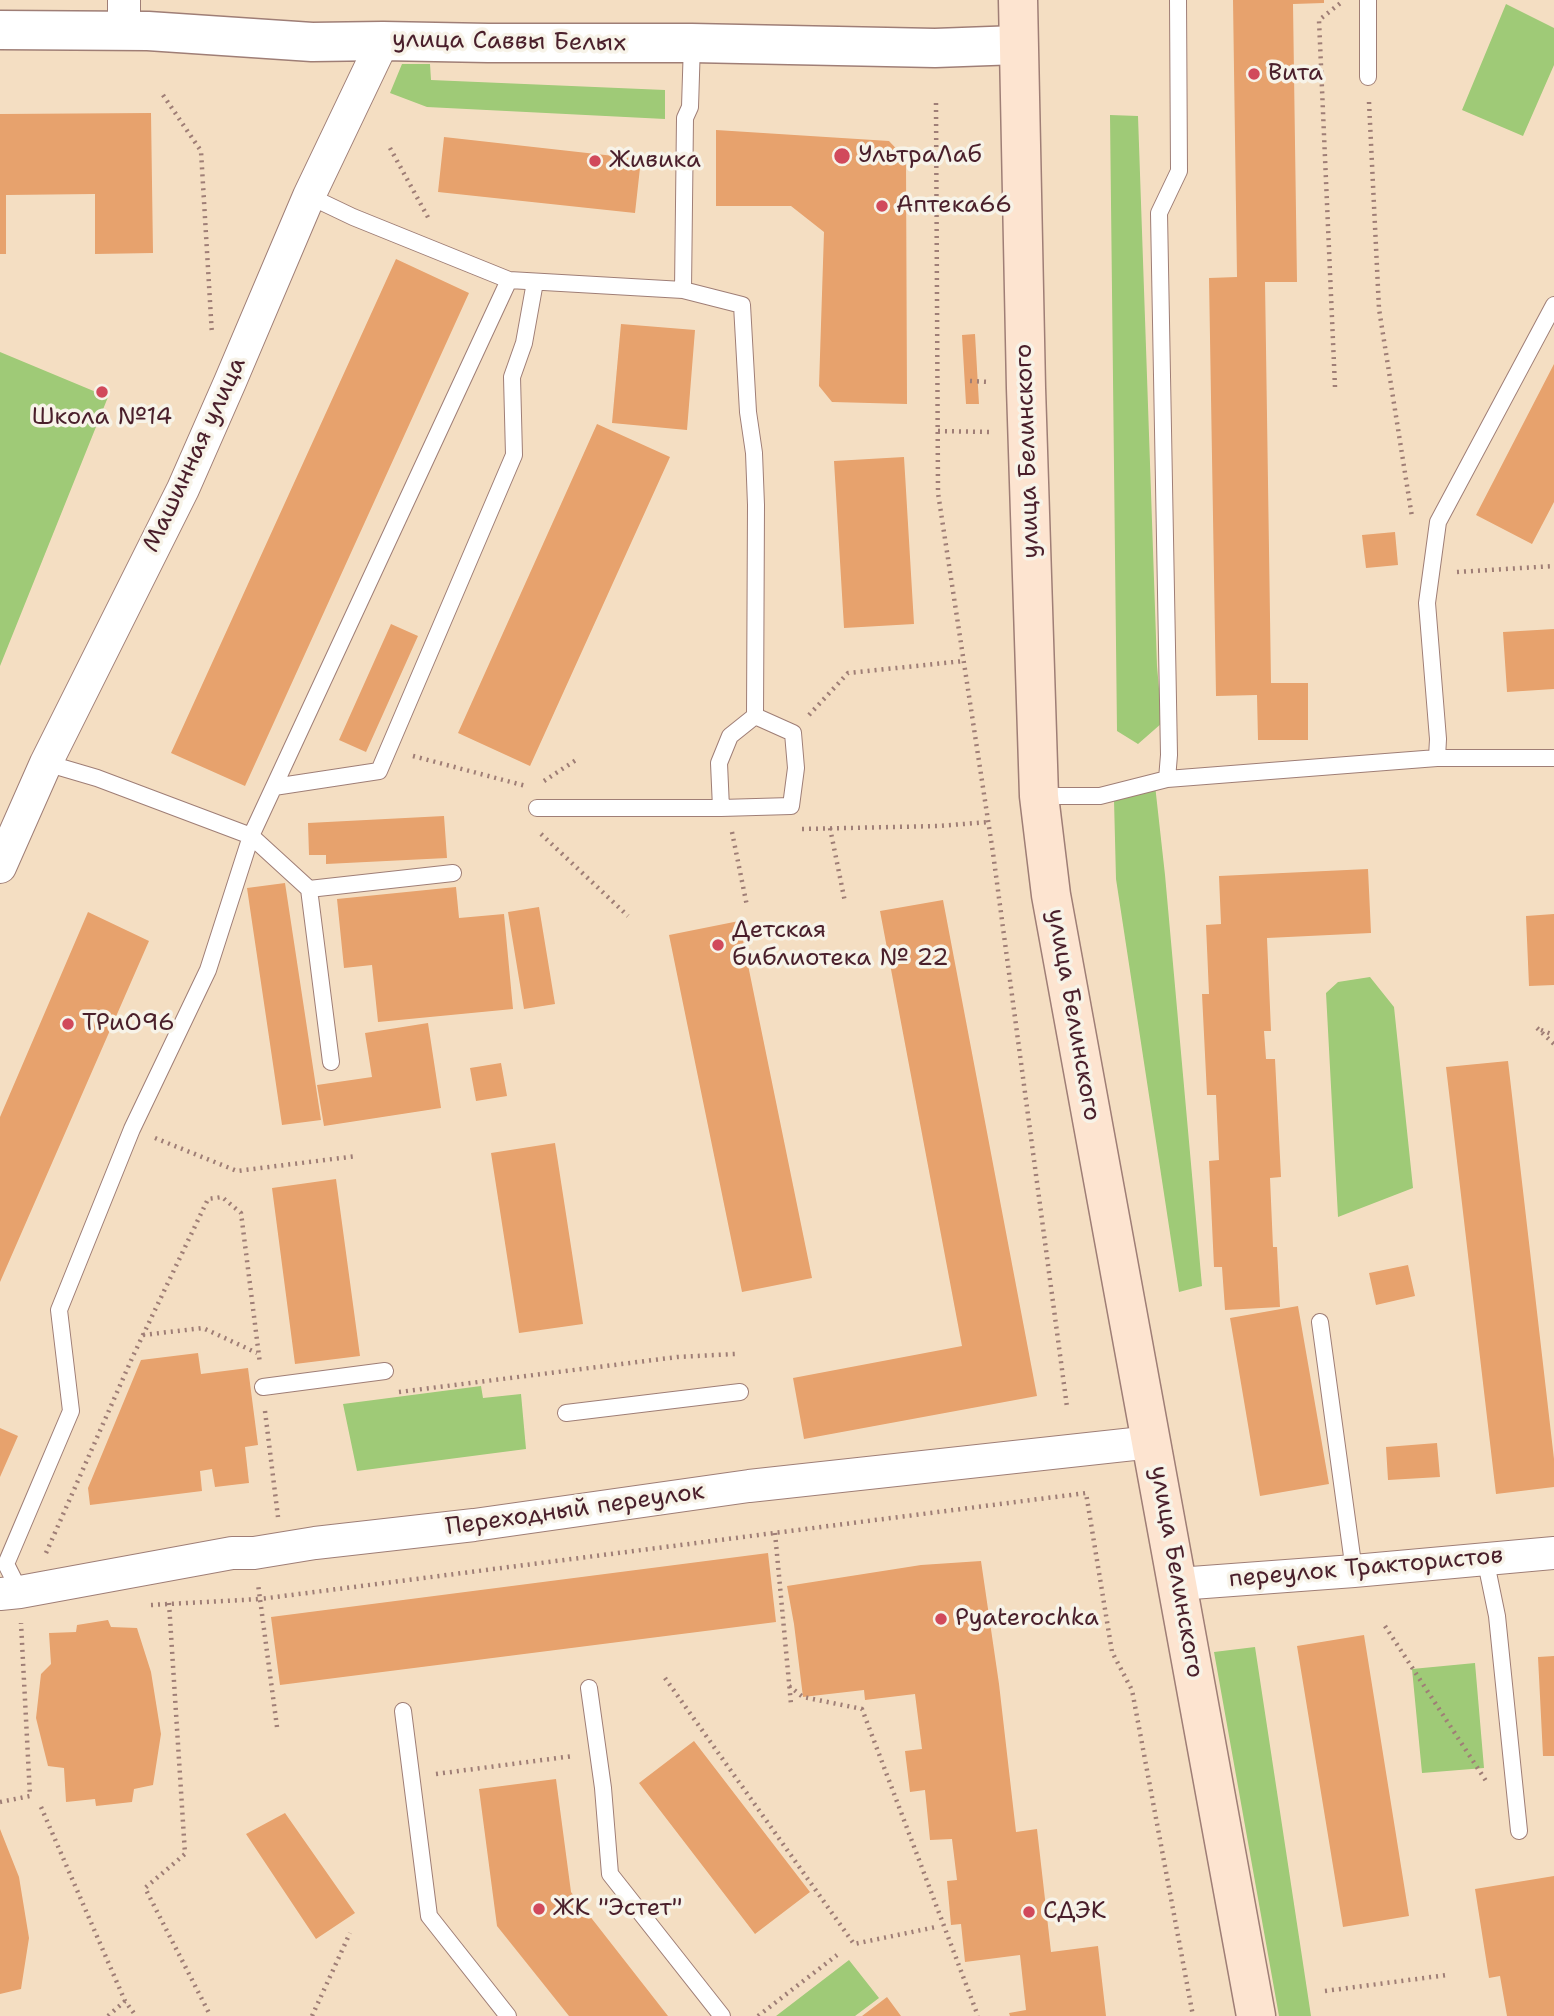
<!DOCTYPE html>
<html>
<head>
<meta charset="utf-8">
<style>
	body { margin:0 }
	canvas { display:block; background:#f4dec2 }
</style>
</head>
<body>
<canvas width="1554" height="2016"></canvas>
<script>
const ctx = document.querySelector('canvas').getContext('2d');
ctx.lineJoin = 'round';
function fillPath(path, color) {
  ctx.fillStyle = color;
  ctx.fill(path, 'evenodd');
}
function trace(path, color, width, dash) {
  ctx.strokeStyle = color;
  ctx.lineWidth = width;
  ctx.lineCap = dash ? 'butt' : 'round';
  ctx.setLineDash(dash || []);
  ctx.stroke(path);
}
function write(font, color, halo, rows, align = 'center') {
  ctx.font = font + ' "Shantell Sans",sans-serif';
  ctx.lineWidth = 7;
  ctx.setLineDash([]);
  ctx.textBaseline = 'middle';
  ctx.strokeStyle = halo;
  ctx.fillStyle = color;
  for (const [text, x, y, turn = 0] of rows) {
    ctx.save();
    ctx.translate(x, y);
    ctx.rotate((+turn || 0) * Math.PI / 180);
    ctx.textAlign = isNaN(turn) ? turn : align;
    if (halo) ctx.strokeText(text, 0, 0);
    ctx.fillText(text, 0, 0);
    ctx.restore();
  }
}
const green = new Path2D(`
	M1506,4L1554,28V65L1523,136L1462,110Z
	M402,64H430L431,80L665,90V119L427,107L390,93Z
	M1110,115L1138,116L1157,666L1162,723L1138,744L1117,731Z
	M0,352L108,397L0,666Z
	M1155,785L1165,875L1202,1286L1179,1292L1116,879L1114,800Z
	M1370,977L1394,1007L1413,1188L1338,1217L1326,993L1338,982Z
	M481,1386L483,1398L521,1394L526,1449L357,1471L343,1404Z
	M1255,1647L1311,2016H1279L1214,1652Z
	M1475,1663L1484,1768L1422,1773L1412,1669Z
	M849,1960L879,1998L855,2016H776Z`);
const building = new Path2D(`
	M1233,0H1324V3L1293,4L1297,282H1265L1271,683H1308V740H1258L1257,695L1216,696L1209,278L1237,277Z
	M151,113L153,253L95,254V194L6,195V254H0V114Z
	M716,130L889,141L906,159L907,404L832,402L819,386L824,232L791,206H716Z
	M444,137L641,159L635,213L438,192Z
	M396,259L469,293L245,786L171,753Z
	M621,324L695,330L687,430L612,423Z
	M975,334L979,404H966L962,335Z
	M1554,364V502L1532,544L1476,515Z
	M597,424L670,457L530,766L458,733Z
	M904,457L914,624L844,628L834,461Z
	M1395,532L1398,565L1366,568L1362,535Z
	M391,624L418,636L366,752L339,740Z
	M1554,629V689L1507,692L1503,632Z
	M444,816L447,858L326,864V855H309L308,823Z
	M1368,869L1371,933L1267,938L1271,1031H1264L1266,1059H1275L1281,1177L1270,1178L1273,1247H1277L1280,1307L1225,1310L1222,1267H1214L1209,1161L1219,1160L1216,1095H1207L1202,994H1209L1206,925L1221,924L1219,876Z
	M285,883L321,1120L282,1125L247,888Z
	M456,887L459,918L504,914L513,1009L378,1022L372,965L344,968L337,899Z
	M943,900L1037,1396L804,1439L793,1378L962,1346L880,911Z
	M539,907L555,1004L524,1009L508,912Z
	M88,912L149,941L0,1282V1117Z
	M1554,914V985L1529,986L1526,916Z
	M739,921L812,1278L742,1292L669,935Z
	M428,1023L441,1108L324,1126L317,1085L372,1077L365,1033Z
	M1508,1061L1554,1459V1487L1496,1494L1446,1067Z
	M501,1063L507,1096L476,1101L470,1068Z
	M555,1143L583,1324L519,1333L491,1153Z
	M336,1179L360,1356L295,1364L272,1188Z
	M1408,1265L1415,1296L1376,1305L1369,1273Z
	M1298,1306L1329,1484L1260,1496L1230,1318Z
	M198,1353L201,1374L248,1368L258,1445L245,1447L249,1483L215,1487L212,1469L200,1471L202,1491L90,1505L88,1488L141,1360Z
	M0,1428L18,1436L0,1477Z
	M1437,1443L1440,1477L1388,1480L1386,1447Z
	M768,1553L776,1622L280,1685L271,1617Z
	M981,1561L999,1684L1016,1832L1037,1829L1051,1952L1098,1946L1106,2016H1010L1009,2013L1026,2010L1020,1955L965,1962L961,1924L951,1925L947,1881L957,1880L952,1839L930,1840L925,1790L910,1792L905,1751L922,1749L915,1694L865,1700L864,1690L803,1697L794,1624L787,1586L921,1565Z
	M108,1620L111,1627L137,1628L151,1672L161,1734L153,1785L134,1789L132,1802L96,1806L95,1799L66,1802L64,1768L48,1766L36,1718L41,1674L51,1664L49,1633L76,1632L77,1625Z
	M1364,1635L1409,1916L1343,1927L1297,1646Z
	M1554,1656V1756H1543L1538,1657Z
	M694,1741L810,1892L755,1934L639,1783Z
	M556,1779L571,1892L668,2016H569L497,1926L479,1789Z
	M285,1813L355,1913L316,1939L246,1834Z
	M0,1829L19,1877L29,1938L21,1989L0,1994Z
	M1554,1876V2016H1507L1500,1976L1489,1978L1475,1889Z
	M887,1997L901,2016H862Z`);
const path = new Path2D(`
	M163,95L201,151L212,335
	M1369,102L1379,309L1412,517
	M936,103L938,493L993,853L1067,1407
	M390,148L430,221
	M970,381L990,382
	M1335,387L1319,20L1343,1
	M938,431L992,432
	M1457,572L1554,566
	M809,715L848,673L964,661
	M413,756L526,786
	M544,781L576,760
	M830,828L845,902
	M802,829L938,826L989,822
	M732,832L747,906
	M541,834L628,916
	M1537,1028L1554,1044
	M1541,1030L1554,1035
	M155,1138L237,1171L357,1156
	M143,1335L203,1328L257,1353
	M399,1392L677,1357L735,1354
	M265,1411L278,1517
	M775,1533L791,1704
	M46,1553L133,1356L208,1199L222,1197L241,1213L260,1364
	M169,1603L185,1854L145,1888L209,2013V2016
	M151,1605L260,1599L258,1584
	M1385,1626L1488,1784
	M665,1678L854,1944L936,1927
	M789,1686L803,1697L862,1709L978,2016
	M277,1727L260,1599L1086,1493L1112,1652L1132,1690L1193,2016
	M436,1774L573,1756
	M0,1802L30,1796L21,1623
	M41,1807L125,2001L136,2016
	M1325,1991L1447,1975
	M108,2016L125,2001
	M312,2016L350,1933
	M758,2016L837,1955`);
const service = new Path2D(`
	M1368,77V0
	M309,196L353,217L509,280
	M683,290L685,118L690,107L692,43
	M1437,758L1438,739L1427,603L1438,522L1554,305
	M46,763L97,778L251,836L309,889L453,873
	M1167,779L1169,755L1159,213L1179,171L1178,0
	M274,787L379,771L514,455L512,377L524,343L535,282
	M1039,796H1100L1167,779L1437,758H1554
	M537,808H721
	M309,889L331,1062
	M1320,1322L1354,1571
	M263,1387L385,1371
	M566,1413L740,1392
	M1485,1558L1497,1616L1519,1831
	M20,1592L6,1564L71,1411L59,1310L132,1129L208,970L251,836L509,280L683,290L742,305L748,412L754,453L756,505L755,716L793,733L796,768L791,806L721,808L719,763L730,736L755,716
	M589,1688L603,1788L610,1874L722,2016
	M403,1711L429,1916L508,2016`);
const minor = new Path2D(`
	M124,31V0
	M0,867L46,763L183,489L230,382L309,196L383,41
	M1178,1584L1354,1571L1554,1553
	M0,1594L20,1592L232,1553H254L315,1543L474,1525L749,1486L1152,1442`);
const tertiary = new Path2D(`
	M0,30L148,31L312,42L383,41L488,43H692L935,48L1018,45`);
const secondary = new Path2D(`
	M1018,0L1026,388L1039,796L1051,895L1256,2016`);
const markers = [
	[1254,74,7,"#d1495b"],
	[842,156,9,"#d1495b"],
	[595,161,7,"#d1495b"],
	[882,206,7,"#d1495b"],
	[102,392,7,"#d1495b"],
	[718,945,7,"#d1495b"],
	[68,1024,7,"#d1495b"],
	[941,1619,7,"#d1495b"],
	[539,1909,7,"#d1495b"],
	[1029,1912,7,"#d1495b"]
];
const streetNames = [
	["улица Саввы Белых",509,42,1],
	["улица Белинского",1028,451,-92],
	["Машинная улица",195,455,-65],
	["улица Белинского",1073,1015,80],
	["Переходный переулок",575,1510,-8],
	["переулок Трактористов",1366,1568,-5],
	["улица Белинского",1176,1572,80]
];
const poiNames = [
	["Вита",1268,74],
	["УльтраЛаб",858,156],
	["Живика",609,161],
	["Аптека66",896,206],
	["Школа №14",102,418,"center"],
	["Детская",732,931],
	["библиотека № 22",732,959],
	["ТРиО96",82,1024],
	["Pyaterochka",955,1619],
	["ЖК \"Эстет\"",553,1909],
	["СДЭК",1043,1912]
];
fillPath(green, '#9fca77');
fillPath(building, '#e7a26d');
trace(service, '#9f7e76', 18);
trace(minor, '#9f7e76', 34);
trace(tertiary, '#9f7e76', 41);
trace(secondary, '#9f7e76', 41);
trace(path, '#9f7e76', 4.5, [2, 5]);
trace(service, '#fff', 16);
trace(minor, '#fff', 32);
trace(tertiary, '#fff', 38);
trace(secondary, '#fde4d0', 38);
for (const [x, y, r, color] of markers) {
  const dot = new Path2D();
  dot.arc(x, y, r, 0, 2 * Math.PI);
  ctx.fillStyle = color;
  ctx.fill(dot);
  trace(dot, '#f7f3e8', 2.5);
}
write('24px', '#4a1f2b', '#f7f3e8', streetNames);
write('24px', '#4a1f2b', '#f7f3e8', poiNames, 'left');
</script>
</body>
</html>
